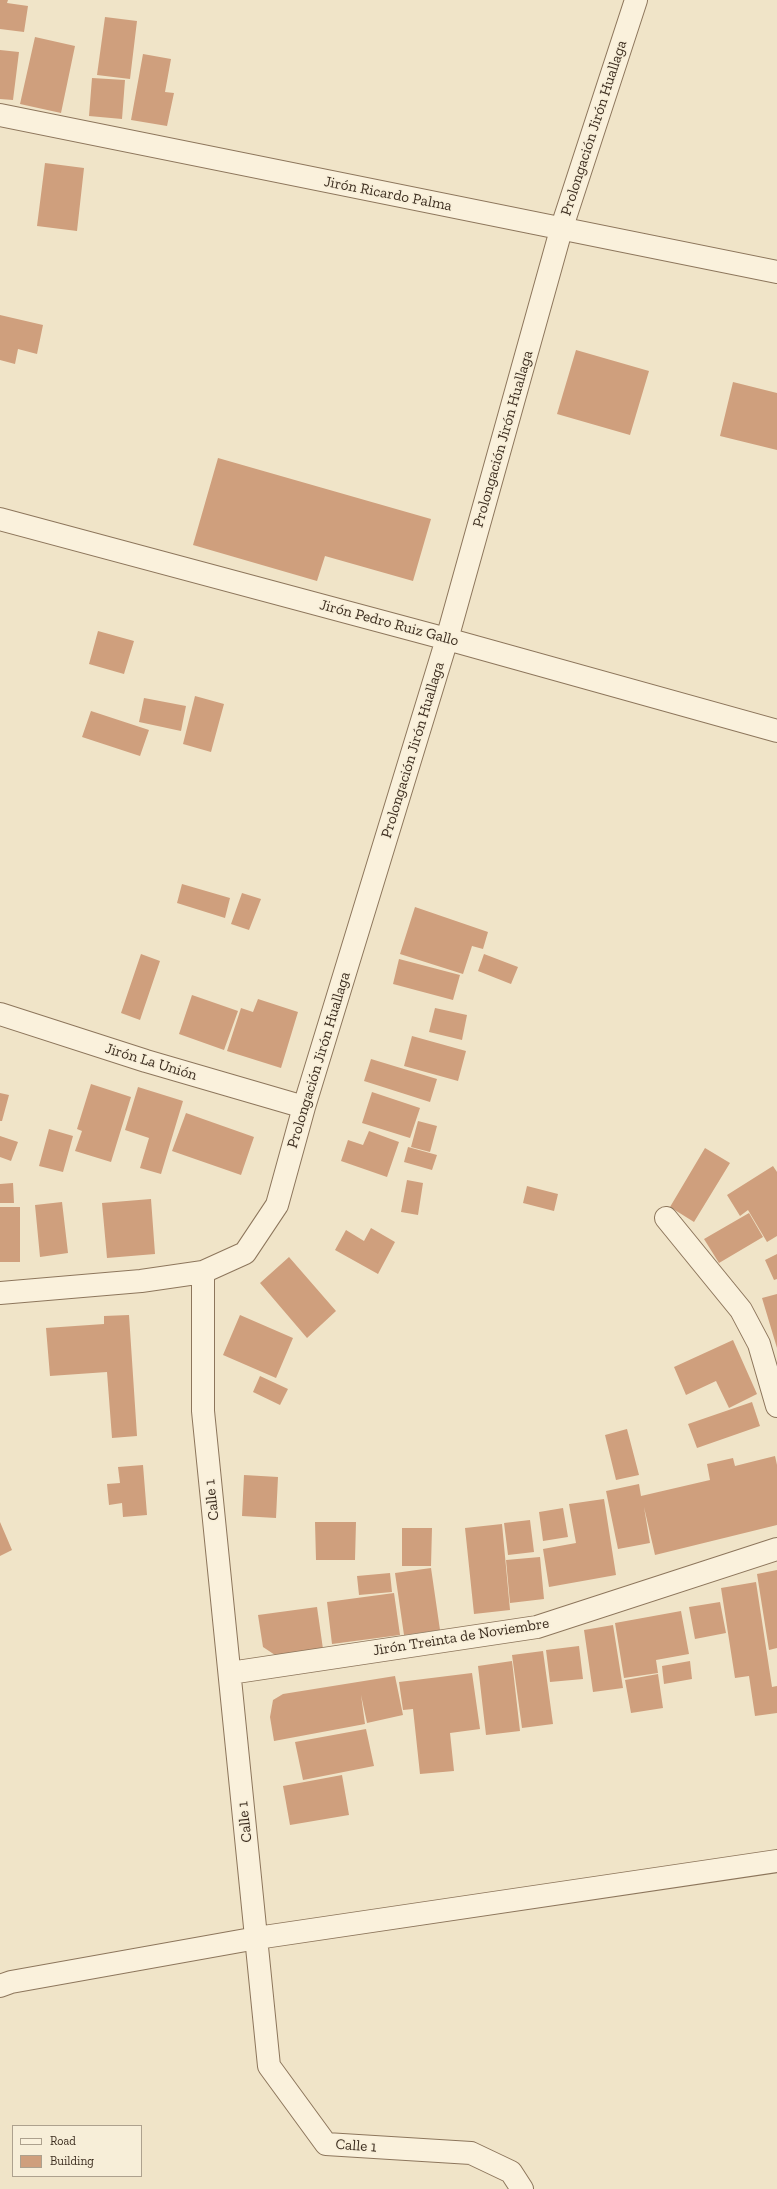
<!DOCTYPE html>
<html>
<head>
<meta charset="utf-8">
<style>
	body { margin:0 }
	#map { position:relative; width:777px; height:2189px; overflow:hidden; background:#f0e4c8; font-family:"Zilla Slab",serif }
	canvas { display:block }
	.legend { position:absolute; left:12px; top:2125px; width:130px; height:52px; box-sizing:border-box; background:#f7eed8; border:1px solid #ada18e; margin:0; padding:5px 7px; list-style:none; font-size:12px; color:#3d2e20 }
	.legend li { display:flex; align-items:center; gap:8px; height:20px }
	.legend b { width:20px; border:1px solid #ada18e }
</style>
</head>
<body>
<div id="map">
<canvas width="777" height="2189"></canvas>
<ul class="legend">
<li><b style="height:5px;background:#faf1dc"></b>Road</li>
<li><b style="height:11px;background:#cf9f7d"></b>Building</li>
</ul>
</div>
<script>
const ctx = document.querySelector('canvas').getContext('2d');
ctx.lineJoin = 'round';
function fillPath(path, color) {
  ctx.fillStyle = color;
  ctx.fill(path, 'evenodd');
}
function trace(path, color, width, dash) {
  ctx.strokeStyle = color;
  ctx.lineWidth = width;
  ctx.lineCap = dash ? 'butt' : 'round';
  ctx.setLineDash(dash || []);
  ctx.stroke(path);
}
function write(font, color, halo, rows, align = 'center') {
  ctx.font = font + ' "Zilla Slab",serif';
  ctx.lineWidth = 3;
  ctx.setLineDash([]);
  ctx.textBaseline = 'middle';
  ctx.strokeStyle = halo;
  ctx.fillStyle = color;
  for (const [text, x, y, turn = 0] of rows) {
    ctx.save();
    ctx.translate(x, y);
    ctx.rotate((+turn || 0) * Math.PI / 180);
    ctx.textAlign = isNaN(turn) ? turn : align;
    if (halo) ctx.strokeText(text, 0, 0);
    ctx.fillText(text, 0, 0);
    ctx.restore();
  }
}
const building = new Path2D(`
	M0,0H8L7,3L28,6L24,32L0,29Z
	M105,17L137,21L130,79L97,75Z
	M35,37L75,46L61,113L20,104Z
	M0,50L19,52L13,100L0,99Z
	M143,54L171,59L165,92L174,93L167,126L131,120Z
	M92,78L125,80L122,119L89,116Z
	M45,163L84,168L77,231L37,226Z
	M0,315L43,325L37,354L18,349L15,364L0,360Z
	M576,350L649,371L630,435L557,414Z
	M733,382L777,393V450L720,436Z
	M218,458L431,519L413,581L325,556L317,581L193,545Z
	M98,631L134,641L124,674L89,664Z
	M195,696L224,704L211,752L183,744Z
	M144,698L186,706L181,731L139,722Z
	M91,711L149,730L140,756L82,737Z
	M182,884L230,898L225,918L177,903Z
	M242,893L261,899L249,930L231,924Z
	M415,907L488,932L483,949L472,946L463,974L400,954Z
	M141,954L160,961L140,1020L121,1013Z
	M484,954L518,967L511,984L478,971Z
	M399,959L460,975L453,1000L393,984Z
	M192,995L238,1011L224,1050L179,1034Z
	M258,999L298,1012L281,1068L227,1051L241,1008L253,1012Z
	M435,1008L467,1015L462,1040L429,1032Z
	M412,1036L466,1051L458,1081L404,1066Z
	M371,1059L437,1079L430,1102L364,1081Z
	M91,1084L131,1097L111,1162L75,1151L82,1131L77,1129Z
	M138,1087L183,1101L161,1174L140,1168L149,1138L125,1130Z
	M372,1092L420,1108L410,1138L362,1123Z
	M0,1093L9,1095L2,1121H0Z
	M186,1113L254,1137L241,1175L172,1151Z
	M418,1121L437,1126L430,1152L411,1147Z
	M49,1129L73,1136L63,1172L39,1166Z
	M369,1131L399,1142L387,1177L341,1161L348,1140L363,1145Z
	M0,1136L18,1142L11,1161L0,1157Z
	M408,1147L437,1155L432,1170L404,1162Z
	M705,1148L730,1163L694,1222L670,1207Z
	M773,1166L777,1172V1236L767,1242L748,1210L740,1216L727,1195Z
	M407,1180L423,1183L418,1215L401,1212Z
	M13,1183L14,1203H0V1184Z
	M527,1186L558,1194L554,1211L523,1203Z
	M151,1199L155,1254L107,1258L102,1203Z
	M62,1202L68,1253L40,1257L35,1205Z
	M0,1207H20V1262H0Z
	M749,1213L763,1237L719,1263L704,1239Z
	M371,1228L395,1242L378,1274L335,1250L346,1230L364,1241Z
	M777,1254V1279L774,1280L765,1260Z
	M289,1257L336,1311L307,1338L260,1283Z
	M777,1294V1348L762,1298Z
	M129,1315L137,1436L112,1438L107,1372L50,1376L46,1328L104,1324V1316Z
	M240,1315L293,1338L276,1378L223,1355Z
	M733,1340L757,1394L729,1408L716,1381L686,1395L674,1367Z
	M260,1376L288,1389L280,1405L253,1392Z
	M752,1402L760,1426L697,1448L688,1424Z
	M627,1429L639,1475L616,1480L605,1435Z
	M775,1456L777,1465V1525L655,1555L644,1507L650,1543L618,1549L606,1491L639,1484L641,1496L710,1480L707,1464L733,1458L735,1466Z
	M143,1465L147,1515L123,1517L122,1503L109,1505L107,1484L120,1483L118,1467Z
	M244,1475L278,1477L276,1518L242,1516Z
	M604,1499L616,1575L549,1587L543,1549L576,1543L569,1504Z
	M563,1508L568,1537L543,1541L539,1512Z
	M530,1520L534,1552L508,1555L504,1523Z
	M0,1522L12,1550L0,1556Z
	M315,1522H356L355,1560H316Z
	M502,1524L510,1610L474,1614L465,1528Z
	M402,1528H432L431,1566H402Z
	M540,1557L544,1599L510,1603L506,1560Z
	M431,1568L440,1630L404,1635L395,1573Z
	M777,1570V1648L769,1650L757,1574Z
	M390,1573L392,1592L359,1595L357,1576Z
	M756,1582L772,1687L777,1686V1713L755,1716L749,1676L735,1678L721,1588Z
	M394,1593L400,1635L332,1644L327,1602Z
	M720,1602L726,1633L695,1639L689,1607Z
	M317,1607L323,1649L275,1655L263,1647L258,1615Z
	M681,1611L689,1654L656,1660L658,1673L624,1678L615,1623Z
	M613,1625L623,1688L593,1692L584,1630Z
	M579,1646L583,1679L550,1682L546,1650Z
	M543,1651L553,1724L522,1728L512,1655Z
	M512,1661L520,1731L486,1735L478,1666Z
	M690,1661L692,1679L664,1684L662,1666Z
	M472,1673L480,1729L450,1733L454,1771L420,1774L413,1709L403,1710L399,1682Z
	M658,1674L663,1708L631,1713L625,1680Z
	M395,1676L403,1715L367,1723L361,1695L365,1724L274,1741L270,1717L273,1700L283,1694Z
	M366,1729L374,1766L303,1780L295,1742Z
	M342,1775L349,1815L290,1825L283,1786Z`);
const minor = new Path2D(`
	M0,115L777,272
	M0,519L447,639L777,731
	M0,1014L146,1061L304,1107
	M666,1218L741,1310L759,1344L777,1406
	M203,1272V1411L269,2066L326,2144L471,2153L511,2172L522,2189
	M0,1293L141,1281L203,1272L245,1253L277,1205L304,1107L447,639L561,230L636,0
	M230,1673L537,1627L777,1549
	M0,1986L11,1982L257,1938L777,1861`);
const streetNames = [
	["Prolongación Jirón Huallaga",594,128,-72],
	["Jirón Ricardo Palma",388,194,11],
	["Prolongación Jirón Huallaga",503,439,-74],
	["Jirón Pedro Ruiz Gallo",389,623,15],
	["Prolongación Jirón Huallaga",413,750,-73],
	["Prolongación Jirón Huallaga",319,1060,-73],
	["Jirón La Unión",151,1062,17],
	["Calle 1",212,1500,-96],
	["Jirón Treinta de Noviembre",461,1637,-9],
	["Calle 1",245,1822,-96],
	["Calle 1",356,2146,4]
];
fillPath(building, '#cf9f7d');
trace(minor, '#8d765c', 24);
trace(minor, '#faf1dc', 22);
write('15px', '#3d2e20', '#f7eed8', streetNames);
</script>
</body>
</html>
